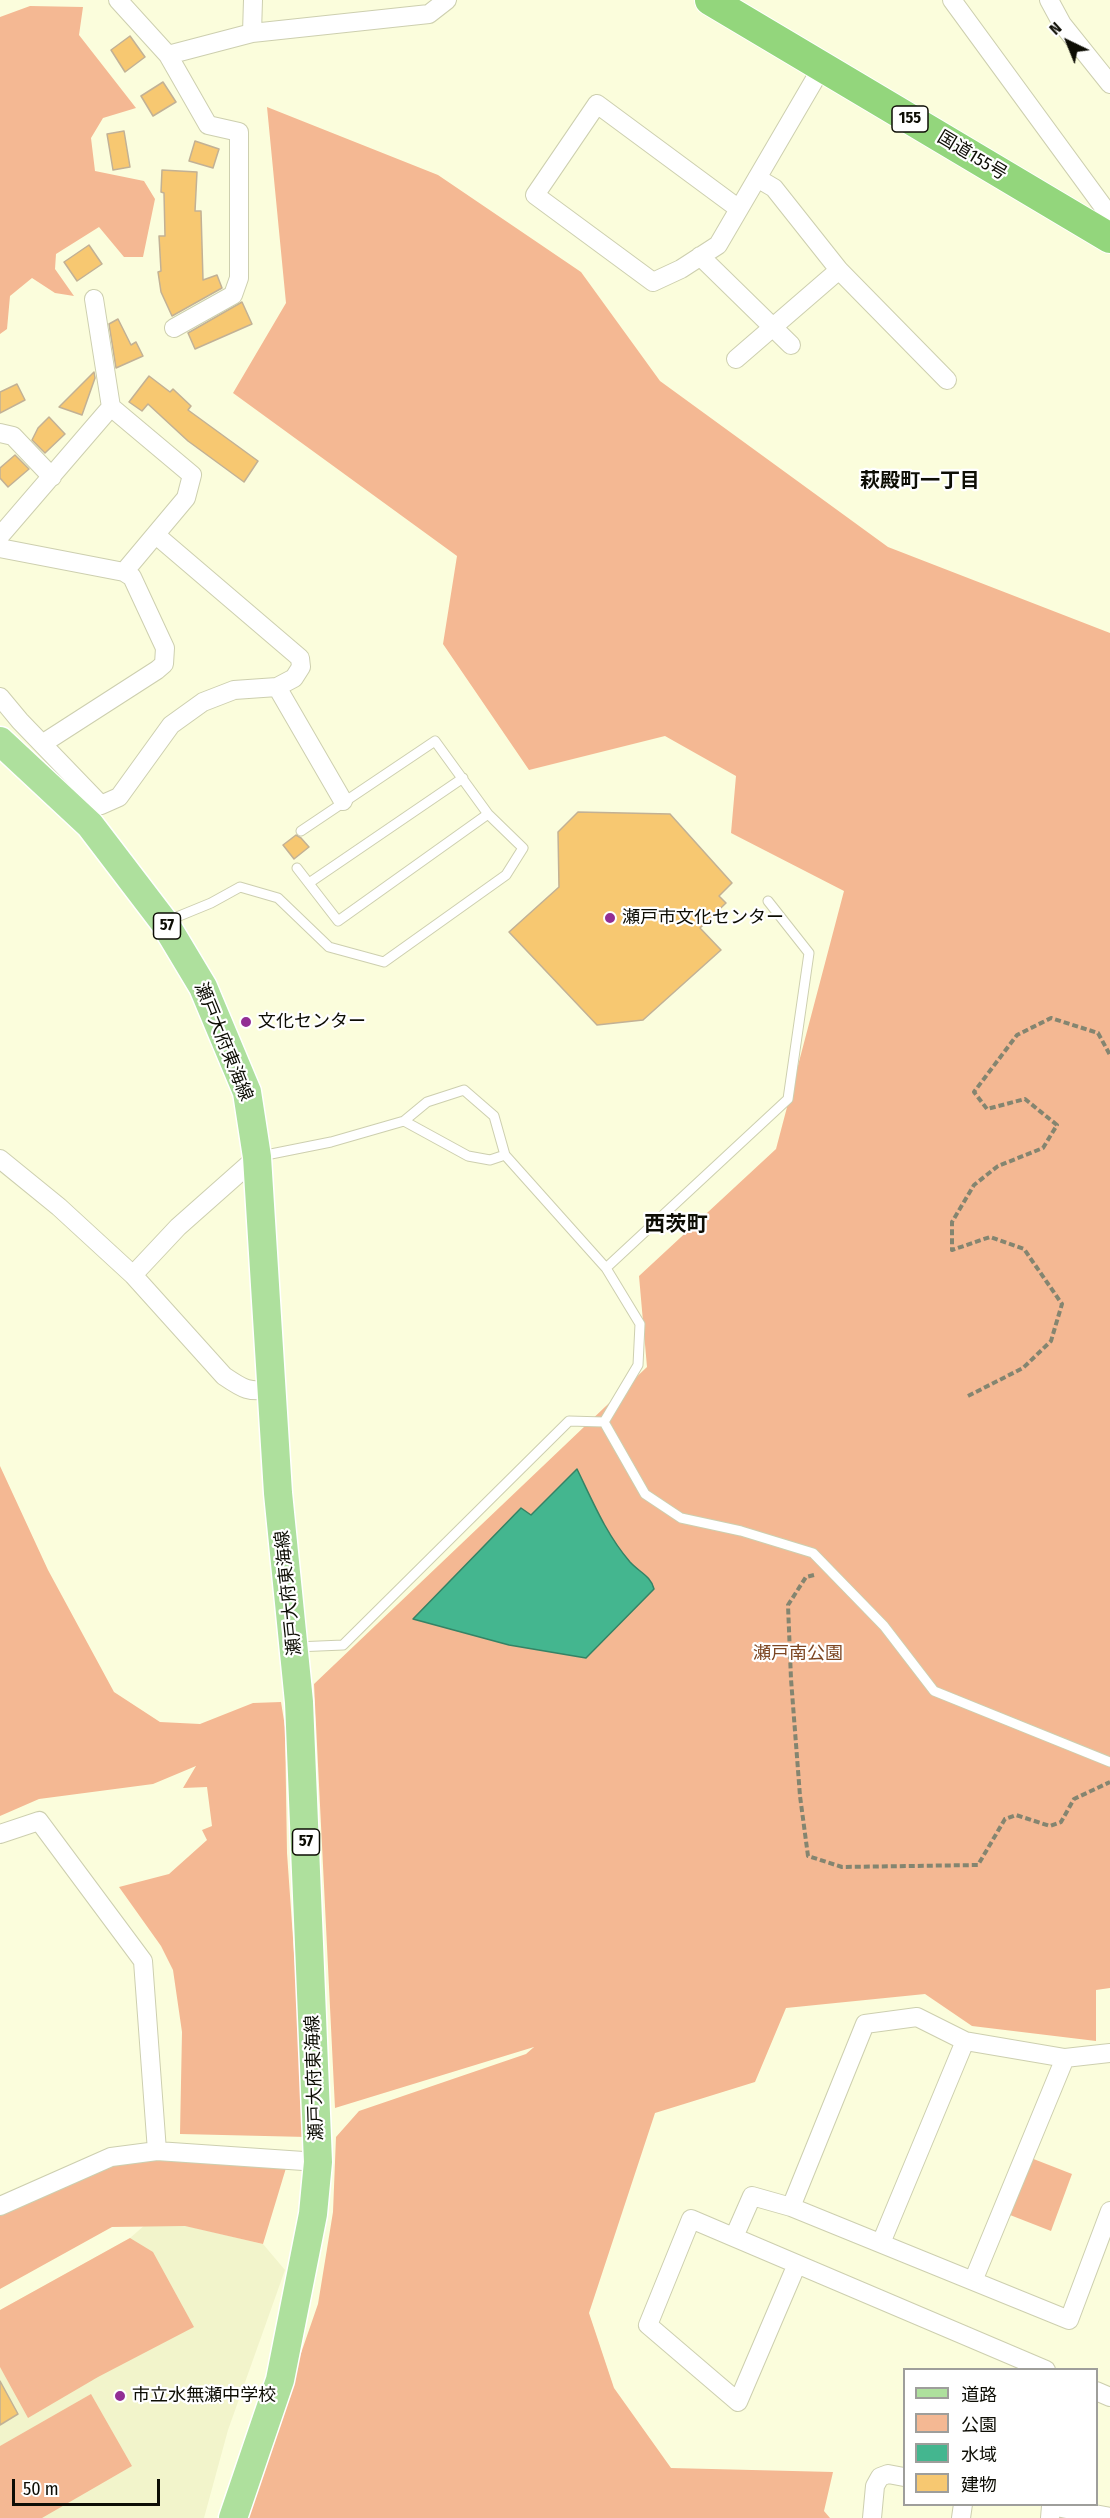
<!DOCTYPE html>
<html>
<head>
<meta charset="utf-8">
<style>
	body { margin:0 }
	#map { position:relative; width:1110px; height:2518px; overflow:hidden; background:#fbfddc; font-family:"Fira Sans Condensed","Noto Sans JP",sans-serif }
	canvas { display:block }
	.legend { position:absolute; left:903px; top:2368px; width:195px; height:138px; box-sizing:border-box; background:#fff; border:2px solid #9e9e9b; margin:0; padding:8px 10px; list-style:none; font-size:18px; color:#0d0d04 }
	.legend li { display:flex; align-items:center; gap:12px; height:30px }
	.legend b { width:30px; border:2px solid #9e9e9b }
	.north { position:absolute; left:1038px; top:12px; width:60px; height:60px; -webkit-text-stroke:4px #fff; paint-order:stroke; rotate:317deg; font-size:16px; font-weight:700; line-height:24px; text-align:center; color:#0d0d04 }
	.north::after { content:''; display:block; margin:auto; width:21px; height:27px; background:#0d0d04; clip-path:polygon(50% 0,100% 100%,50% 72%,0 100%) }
	.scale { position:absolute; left:12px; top:2479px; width:148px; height:27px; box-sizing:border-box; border:3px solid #0d0d04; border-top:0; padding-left:8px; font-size:18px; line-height:21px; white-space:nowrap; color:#0d0d04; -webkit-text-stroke:4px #fff; paint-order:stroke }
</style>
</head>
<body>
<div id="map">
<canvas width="1110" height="2518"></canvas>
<ul class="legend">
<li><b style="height:8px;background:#aee09d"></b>道路</li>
<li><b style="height:16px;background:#f4b893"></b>公園</li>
<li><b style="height:16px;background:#44b68f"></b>水域</li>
<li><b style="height:16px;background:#f7c871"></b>建物</li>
</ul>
<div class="north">N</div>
<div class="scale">50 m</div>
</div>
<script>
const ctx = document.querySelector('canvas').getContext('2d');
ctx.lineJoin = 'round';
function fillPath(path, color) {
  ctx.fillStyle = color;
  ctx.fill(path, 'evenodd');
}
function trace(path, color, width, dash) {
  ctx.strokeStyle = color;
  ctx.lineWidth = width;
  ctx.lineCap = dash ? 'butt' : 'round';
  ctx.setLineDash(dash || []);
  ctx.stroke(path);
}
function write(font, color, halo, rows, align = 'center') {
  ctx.font = font + ' "Fira Sans Condensed","Noto Sans JP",sans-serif';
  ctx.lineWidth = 4.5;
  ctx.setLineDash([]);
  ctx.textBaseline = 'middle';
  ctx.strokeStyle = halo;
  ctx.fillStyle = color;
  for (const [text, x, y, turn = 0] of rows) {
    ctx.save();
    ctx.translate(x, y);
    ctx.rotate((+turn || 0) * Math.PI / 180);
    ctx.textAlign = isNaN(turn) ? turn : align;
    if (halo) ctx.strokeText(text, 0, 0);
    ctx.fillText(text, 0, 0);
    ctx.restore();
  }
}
const built = new Path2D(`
	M153,2218L263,2244L285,2270L228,2430L204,2518H0V2310L130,2238Z`);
const green = new Path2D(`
	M30,6L83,7L79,35L136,108L103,118L91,138L95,171L144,181L155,199L143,257H124L99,227L56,254L55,269L74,296L55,293L32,278L10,296L7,329L0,334V17Z
	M267,107L438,175L581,272L660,381L888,547L1110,633V1988L1096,1990V2041L972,2026L925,1994L786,2008L755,2082L655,2113L589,2313L614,2388L671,2468L833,2472L824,2511L830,2518H244L318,2304L333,2212L336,2137L359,2111L526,2054L534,2047L335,2108L314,1684L647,1367L639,1276L776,1149L844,891L731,833L736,776L665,736L529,770L443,644L457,556L233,393L286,303Z
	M0,1466L48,1570L114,1692L160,1722L200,1724L253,1703L281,1702L285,1727L287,1853L307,2137L180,2134L182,2032L173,1970L161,1946L119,1887L169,1874L207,1840L202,1830L212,1826L207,1787L183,1788L196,1766L153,1784L39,1799L0,1816Z
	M138,2154L286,2168L263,2244L185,2226L112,2227L0,2289V2212Z
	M1031,2158L1072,2174L1051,2231L1010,2215Z
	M130,2238L153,2252L194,2327L98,2377L28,2418L0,2367V2310Z
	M91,2394L132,2466L42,2518H0V2446Z`);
const water = new Path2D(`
	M577,1469C593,1502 606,1534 630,1562C639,1572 651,1576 654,1589L586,1658L509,1645L413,1619L521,1508L531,1515Z`);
const building = new Path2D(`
	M130,36L145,57L125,72L111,50Z
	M163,82L176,102L153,116L141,96Z
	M124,131L130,167L113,170L107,134Z
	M195,141L219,149L213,168L189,161Z
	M162,170L197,172L195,211H201L203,280L217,275L222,288L172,316L161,292L158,272L161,271L159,236H165L164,193L161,192Z
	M89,245L102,264L77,281L64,262Z
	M242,302L252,324L195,349L188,333Z
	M118,319L131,345L136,342L143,356L116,368L109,324Z
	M94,372L95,378L82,415L59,407Z
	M149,376L170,392L173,389L191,406L188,410L258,461L244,482L188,441L148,404L142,411L129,402Z
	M17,384L25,400L0,413V392Z
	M49,417L65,434L45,453L32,440L38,428Z
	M15,455L29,469L8,487L0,478V468Z
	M578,812L670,814L732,883L719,896L726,903L700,928L721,950L643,1020L597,1025L509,932L559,887L558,832Z
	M296,835L301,838L309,847L294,859L283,845Z
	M0,2381L18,2414L0,2425Z`);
const path = new Path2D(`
	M968,1396L1023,1368L1051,1341L1062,1304L1024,1249L990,1237L952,1250V1222L974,1185L998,1166L1043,1148L1057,1125L1025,1099L987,1109L974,1092L1017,1035L1051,1018L1098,1033L1110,1055
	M814,1575L806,1577L788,1605L791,1679L800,1796L808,1856L842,1867L978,1865L1005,1819L1016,1815L1050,1826L1061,1822L1074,1799L1110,1782`);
const service = new Path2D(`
	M297,868L338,921L488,814
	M309,883L463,778
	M167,921L211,903L240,887L278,898L329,947L384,962L506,875L523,848L488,814L435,741L301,831
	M404,1121L468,1156L490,1160L505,1155
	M261,1156L331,1142L404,1121L427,1102L464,1090L494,1116L505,1155L606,1268L788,1099L809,953L768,901
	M604,1422L645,1494L681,1518L741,1531L813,1553L884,1626L934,1691L1110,1762
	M604,1422L638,1365L640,1324L606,1268
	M296,1647L343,1645L569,1421L604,1422`);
const minor = new Path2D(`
	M118,0L168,55
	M253,0L252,33L429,14L447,0
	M952,0L1110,216
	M1049,0L1062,24L1110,84
	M757,178L774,188L839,270L947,380
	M739,209L597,104L535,195L653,282L681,269L718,245L822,67
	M700,256L791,345
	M94,299L111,407L192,475L186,498L124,572
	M174,328L233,295L239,278V132L208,125L168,55L252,33
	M736,359L839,270
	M0,433L13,436L52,477
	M0,536L111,407
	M0,548L124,572L132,577L165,648L164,664L157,670L42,744
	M277,687L343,801
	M0,697L20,721L101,805L119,797L171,725L203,702L234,690L277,687L294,678L301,667L300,658L156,535
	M0,1159L59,1207L133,1275L224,1376C243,1389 249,1393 272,1389
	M133,1275L178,1227L257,1157
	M0,1834L39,1821L143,1961L157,2151
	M0,2206L111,2157L157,2151L318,2162
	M791,2207L865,2024L917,2017L965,2041L1065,2058L1110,2053
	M734,2237L752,2196L791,2207L1069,2320L1110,2211
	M881,2243L965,2041
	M797,2264L738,2402L648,2325L691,2219C809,2269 927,2319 1046,2370
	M973,2281L1065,2058
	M1096,2391L1110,2397
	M872,2518L875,2486L880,2477L888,2474L904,2477
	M961,2518L963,2504
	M1050,2518L1051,2506L1110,2517`);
const primary = new Path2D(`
	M0,741L90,825L164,922L203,987L247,1092L257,1157L278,1493L299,1702L318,2162L313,2214L280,2380L233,2518`);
const trunk = new Path2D(`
	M710,0L1110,238`);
const markers = [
	[610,918,6,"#922e94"],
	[246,1022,6,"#922e94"],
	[120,2396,6,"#922e94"]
];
const shields = [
	[910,119,36],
	[167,926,27],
	[306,1842,27]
];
const shieldNames = [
	["155",910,119],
	["57",167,926],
	["57",306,1842]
];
const streetNames = [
	["国道155号",972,156,31],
	["瀬戸大府東海線",223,1042,68],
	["瀬戸大府東海線",289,1593,-96],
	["瀬戸大府東海線",315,2078,-92]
];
const poiNames = [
	["瀬戸市文化センター",622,918],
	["文化センター",258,1022],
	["市立水無瀬中学校",132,2396]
];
const parkNames = [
	["瀬戸南公園",798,1654]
];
const neighbourhoodNames = [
	["萩殿町一丁目",920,481]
];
const quarterNames = [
	["西茨町",676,1225]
];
fillPath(built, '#f2f4cb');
fillPath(green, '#f4b893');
fillPath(water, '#44b68f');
trace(water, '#348365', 1.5);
fillPath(building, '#f7c871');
trace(building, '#c2b195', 1.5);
trace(service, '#cdcfaf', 11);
trace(minor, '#cdcfaf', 20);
trace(primary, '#fff', 31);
trace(trunk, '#fff', 32);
trace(path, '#848570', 4, [6, 3]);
trace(service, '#fff', 9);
trace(minor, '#fff', 18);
trace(primary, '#aee09d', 28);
trace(trunk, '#93d67c', 30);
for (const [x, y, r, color] of markers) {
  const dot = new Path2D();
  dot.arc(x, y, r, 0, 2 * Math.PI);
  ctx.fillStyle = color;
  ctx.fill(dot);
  trace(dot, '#fff', 2);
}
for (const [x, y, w] of shields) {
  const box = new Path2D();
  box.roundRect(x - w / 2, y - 13, w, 26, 4.5);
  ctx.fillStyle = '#fff';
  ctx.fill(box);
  trace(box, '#0d0d04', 1.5);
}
write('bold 16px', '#0d0d04', null, shieldNames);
write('18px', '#0d0d04', '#fff', streetNames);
write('18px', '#0d0d04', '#fff', poiNames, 'left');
write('18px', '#7d4723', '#fff', parkNames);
write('bold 20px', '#0d0d04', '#fff', neighbourhoodNames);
write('bold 21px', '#0d0d04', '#fff', quarterNames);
</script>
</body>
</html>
